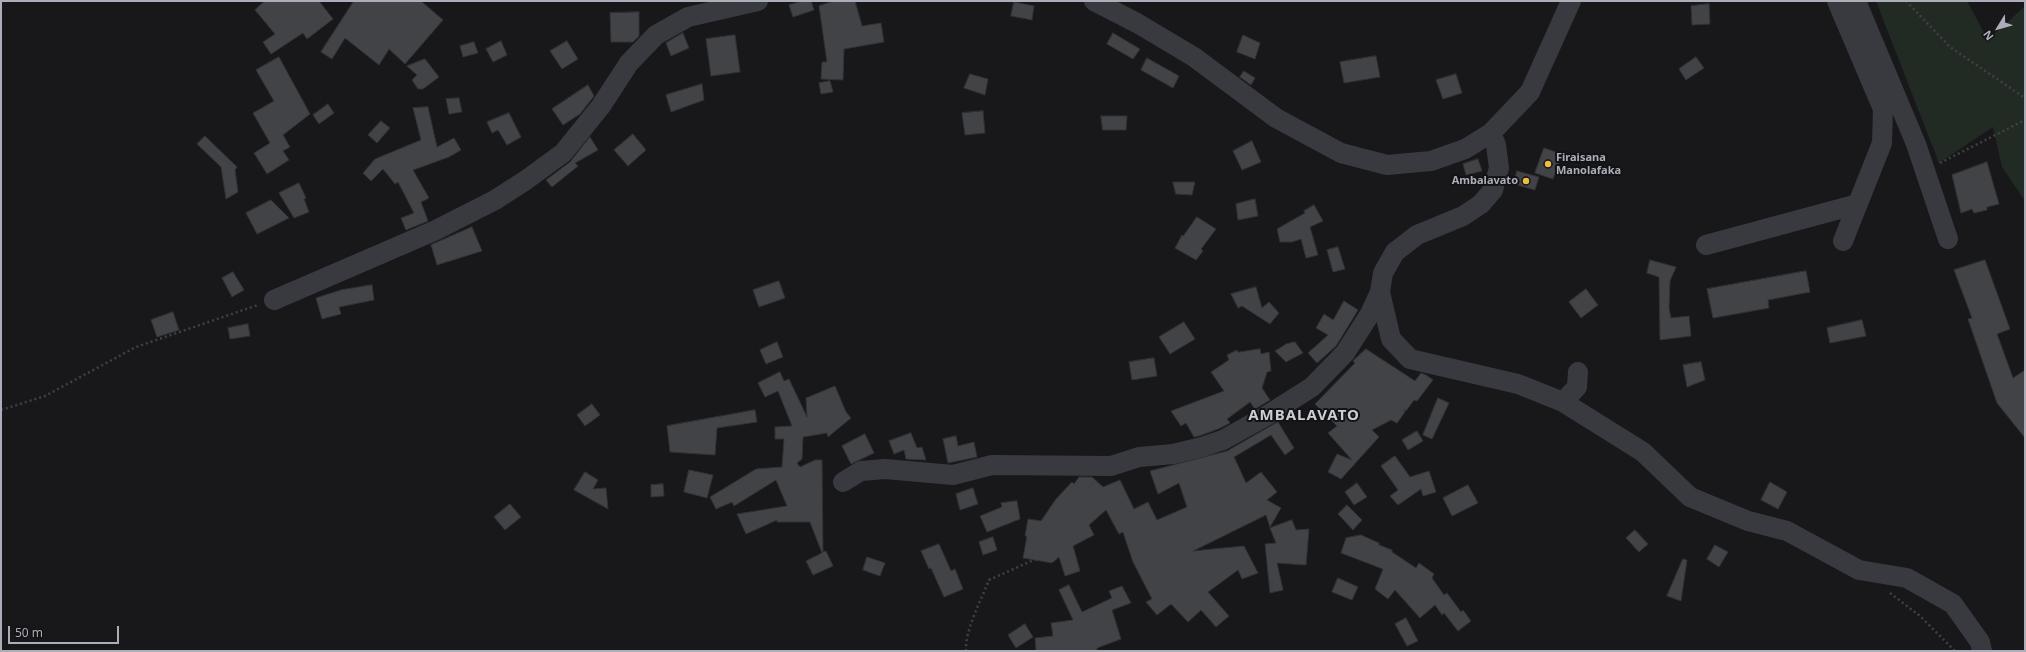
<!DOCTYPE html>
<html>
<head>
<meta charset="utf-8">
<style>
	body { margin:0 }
	#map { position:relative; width:2026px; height:652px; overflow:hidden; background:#18181a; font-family:"Noto Sans",sans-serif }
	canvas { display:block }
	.frame { position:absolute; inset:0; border:2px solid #abaeb9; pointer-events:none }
	.north { position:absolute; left:1978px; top:8px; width:40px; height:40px; -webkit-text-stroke:3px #131315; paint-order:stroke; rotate:233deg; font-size:11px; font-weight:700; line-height:16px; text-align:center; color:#abaeb9 }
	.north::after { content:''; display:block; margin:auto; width:14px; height:18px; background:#abaeb9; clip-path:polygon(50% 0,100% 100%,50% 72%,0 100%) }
	.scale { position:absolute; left:8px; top:626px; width:111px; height:18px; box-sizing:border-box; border:2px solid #abaeb9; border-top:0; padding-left:5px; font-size:12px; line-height:14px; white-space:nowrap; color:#abaeb9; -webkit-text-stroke:3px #131315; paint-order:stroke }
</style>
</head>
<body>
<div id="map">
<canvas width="2026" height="652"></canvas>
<div class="frame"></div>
<div class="north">N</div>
<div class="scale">50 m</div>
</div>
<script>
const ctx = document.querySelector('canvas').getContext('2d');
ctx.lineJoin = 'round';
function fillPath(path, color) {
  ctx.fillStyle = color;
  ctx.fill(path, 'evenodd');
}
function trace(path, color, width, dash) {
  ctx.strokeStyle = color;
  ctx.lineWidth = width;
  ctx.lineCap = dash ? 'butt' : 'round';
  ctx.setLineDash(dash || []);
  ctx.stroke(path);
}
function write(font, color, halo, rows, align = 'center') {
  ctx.font = font + ' "Noto Sans",sans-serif';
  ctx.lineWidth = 4;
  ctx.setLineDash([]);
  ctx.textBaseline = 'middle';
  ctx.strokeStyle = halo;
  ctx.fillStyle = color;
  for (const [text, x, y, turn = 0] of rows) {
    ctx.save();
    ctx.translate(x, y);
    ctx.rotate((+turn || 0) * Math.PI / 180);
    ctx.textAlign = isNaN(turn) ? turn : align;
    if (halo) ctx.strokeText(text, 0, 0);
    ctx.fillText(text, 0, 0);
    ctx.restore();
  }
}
const green = new Path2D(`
	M1876,1H1967L1988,40L2025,6V201L2002,167L1993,127L1939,163Z`);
const building = new Path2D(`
	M265,1H319L333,19L307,39L303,33L271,54L263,42L275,34L255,10Z
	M354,1H421L443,20L405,64L389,49L379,65L345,38L332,59L321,52Z
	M802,1H811L814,10L793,17L789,5Z
	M834,1H855L862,26L881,23L884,42L844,49L843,80L821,79L822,62H827L819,6Z
	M1014,2L1034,6L1032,20L1011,16Z
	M1709,4L1710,24L1692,25L1691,6Z
	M639,12V36L633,42H611L610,13Z
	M683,33L689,48L671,56L666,43Z
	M1113,33L1140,49L1133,59L1107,44Z
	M735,35L740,72L711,76L706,39Z
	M1243,35L1260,43L1255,59L1237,52Z
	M501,41L507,55L493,62L486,49Z
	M567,41L578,59L562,69L550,51Z
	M474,42L478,53L463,57L460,46Z
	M1376,56L1380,77L1344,83L1340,62Z
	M279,57L310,114L283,135L290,147L283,151L289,160L267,174L254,153L270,143L253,113L274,101L256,70Z
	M1696,57L1704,68L1686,80L1679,69Z
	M1147,58L1179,76L1173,88L1141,70Z
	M425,59L439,77L423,89H418L412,80L417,75L407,66Z
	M1244,71L1255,78L1251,85L1240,77Z
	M970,74L988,79L985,95L964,88Z
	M1456,74L1462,93L1443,99L1436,80Z
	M830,81L833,92L821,94L819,83Z
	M702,84L704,100L671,112L666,95Z
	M588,85L594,96L580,114L563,125L552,109Z
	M459,98L462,112L449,114L446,99Z
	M328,104L334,113L319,124L313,115Z
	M428,107L437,147L454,138L461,150L449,157L413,170L429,198L421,202L428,221L406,230L401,218L414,213L398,182L395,184L383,169L371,181L363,173L375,159L421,140L413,108Z
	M983,111L985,133L965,135L962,113Z
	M509,113L521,137L507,145L498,130L492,133L487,122Z
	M1101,116H1127L1126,130H1103Z
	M381,121L390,128L377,143L368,135Z
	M633,134L646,150L628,166L614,150Z
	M205,136L237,167L235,170L238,192L226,199L221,167L197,144Z
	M590,137L598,150L575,163L578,166L552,187L546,180L570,162Z
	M1252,141L1261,162L1242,170L1233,151Z
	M1544,148L1562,154L1553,179L1535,173Z
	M1478,159L1482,171L1466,175L1463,164Z
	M1987,162L1999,204L1987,207V210L1974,213L1972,209L1961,213L1952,175Z
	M1517,171L1539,177L1535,190L1514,184Z
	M1173,182H1195L1192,195L1176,194Z
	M299,183L306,198L304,199L309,212L294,218L279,193Z
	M1255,199L1258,216L1238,220L1236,204Z
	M271,200L289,218L257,234L246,213Z
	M1314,205L1323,221L1310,227L1318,255L1306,258L1301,239L1292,242H1280L1277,229L1305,213L1304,211Z
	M1197,217L1216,229L1201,249L1203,251L1196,260L1175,248L1182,235L1183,236Z
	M472,227L482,251L437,265L431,245Z
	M1338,247L1345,269L1333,272L1327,250Z
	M1650,260L1676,267L1670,281L1669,308L1671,318L1689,316L1691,336L1660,340L1659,277L1647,273Z
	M1985,260L2010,329L1997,334L2013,378L2025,370V438L1997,403L1968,319L1972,318L1954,270Z
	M1806,271L1810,292L1768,300L1769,308L1713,318L1707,289Z
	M233,272L244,290L232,297L222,278Z
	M779,281L785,298L759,307L753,290Z
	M372,285L374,300L339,307L341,314L322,319L316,298L341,290Z
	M1256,287L1262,308L1269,302L1279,313L1270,324L1242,306L1238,308L1231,294Z
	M1586,289L1598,305L1581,318L1569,302Z
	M1344,301L1358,310L1336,346L1317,363L1308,353L1328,335L1316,328L1324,314L1333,320Z
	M173,312L179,330L157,337L151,320Z
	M1862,320L1866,336L1830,343L1827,328Z
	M1184,322L1195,339L1170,354L1159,337Z
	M248,324L250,336L230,339L228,328Z
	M777,342L783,357L766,364L760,350Z
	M1295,342L1303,353L1286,362L1275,351L1286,344Z
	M1260,349L1261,354L1269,352L1271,371L1267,372L1262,388L1270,400L1255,409L1250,402L1227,419L1230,423L1218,429L1199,436L1194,437L1186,423L1181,426L1171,411L1224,391L1211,372L1229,360L1227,355L1237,350L1238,352Z
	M1366,349L1415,381L1421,373L1426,375L1433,380L1417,401L1414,400L1406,411L1404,409L1405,412L1397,423L1391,420L1372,430L1379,437L1341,479L1328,472L1337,454L1352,460L1328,433L1337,426L1315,404L1355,363L1353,361Z
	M1154,358L1157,376L1132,380L1129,362Z
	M1701,362L1705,380L1687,387L1683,365Z
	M780,372L784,381L789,379L807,417L806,398L835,386L846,412L851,418L828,437L827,433L803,437L802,459L797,463L800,467L815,460H822L823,552L826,551L833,566L813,575L806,561L822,553L810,522H777V520L746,534L737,514L787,506L776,480L734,506L732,502L716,509L710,497L756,469L782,467L784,439H775V427L792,426L778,391L765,397L758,383Z
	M1438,398L1449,403L1432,439L1423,435Z
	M592,404L600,415L585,426L577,415Z
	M755,410L757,422L717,428L715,455L670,452L667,426Z
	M1278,422L1294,448L1285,455L1271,435L1234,457L1246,483L1261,472L1277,492L1267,500L1281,508L1270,527L1266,515L1193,551L1244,546L1258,573L1242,579L1238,570L1208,592L1229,616L1216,627L1201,610L1188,622L1171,604L1157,615L1146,602L1152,599L1133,562L1123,532L1119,534L1106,510L1089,525L1094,535L1073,546L1080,571L1065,576L1059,557L1052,563L1023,558L1027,536H1025L1028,519L1041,521L1056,499L1072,482L1074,484L1079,477H1092L1103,487L1120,480L1134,509L1148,502L1157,520L1187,507L1179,483L1158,494L1150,471L1227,451Z
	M1417,431L1423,441L1408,450L1402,440Z
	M911,433L917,448L922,447L926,460L906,459L904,450L894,454L889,441Z
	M865,434L874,453L851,464L842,446Z
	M956,436L958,446L974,442L977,457L948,463L943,439Z
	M1395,456L1410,477L1429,471L1436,492L1423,496L1421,489L1398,505L1390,496L1398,490L1381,466Z
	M689,470L713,475L707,498L684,492Z
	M585,472L598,480L593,489L606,488L608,509L574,490Z
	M1770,482L1787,492L1778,509L1761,500Z
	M1357,483L1367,497L1354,505L1345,492Z
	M663,484L664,496L651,497V485Z
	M1468,485L1478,503L1452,516L1443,498Z
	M973,488L978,504L960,510L956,494Z
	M1017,501L1020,519L987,532L980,516L1002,507L1001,503Z
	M510,504L521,517L505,530L494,517Z
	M1347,505L1362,520L1353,530L1338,514Z
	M1292,520L1296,530L1309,529L1306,565L1277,563L1283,590L1270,593L1265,544L1276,543L1270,528Z
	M1635,530L1648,544L1639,552L1626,538Z
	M1361,535L1379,543V545L1392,550V552L1416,568L1419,563L1434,574L1432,578L1444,595L1447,593L1461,612L1463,610L1471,621L1458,631L1444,613L1442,615L1435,605L1420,618L1395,590L1388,599L1375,589L1383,569L1341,553L1346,538Z
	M993,537L997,550L983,555L979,542Z
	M939,544L951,571L955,569L963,589L944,597L931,568L929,569L921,551Z
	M1715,545L1728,552L1719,567L1707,559Z
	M867,557L885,563L880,576L863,570Z
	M1683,559L1687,560L1681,601L1667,596Z
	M1338,578L1358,587L1352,600L1332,592Z
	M1069,585L1082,612L1112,598L1109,591L1122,586L1131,603L1112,610L1121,639L1097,648V651H1036L1035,638L1053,636L1051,623L1073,620L1059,590Z
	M1406,618L1418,641L1407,646L1395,624Z
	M1025,624L1033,637L1016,648L1008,635Z`);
const path = new Path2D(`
	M1906,1L1950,47L2025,98
	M1940,163L2025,120
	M1,410L45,396L136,347L258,305
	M1890,593L1920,616L1955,651
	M966,651C965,630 981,600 989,580L1038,558L1059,531L1092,483`);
const minor = new Path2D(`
	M1094,1L1137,23L1194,57L1276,118L1341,153L1387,165L1431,161L1465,149L1491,133L1530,92L1571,1
	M1837,1L1883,109L1882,143L1843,241
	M1856,1L1916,144L1948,239
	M1706,245L1858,204
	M1380,292L1391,339L1410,359L1518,384L1563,402L1643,452L1690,497L1748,521L1787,531L1859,570L1907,578L1953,604L1980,642L1982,651
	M274,300L436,230L495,200L526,180L563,153L601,106L629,63L656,35L688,17L758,1
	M1563,402L1577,387L1578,372
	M843,482L861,471L885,469L953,475L992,465L1111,466L1139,457L1173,454L1202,447L1223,440L1266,416L1312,387L1345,353L1370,314L1380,292L1383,273L1395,252L1417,235L1463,216L1481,204L1493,190L1499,168L1496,145L1491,133`);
const markers = [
	[1548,164,4,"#ecbe3e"],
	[1526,181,4,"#ecbe3e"]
];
const poiNames = [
	["Firaisana",1556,158],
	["Manolafaka",1556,171],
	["Ambalavato",1518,181,"right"]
];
const districtNames = [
	["AMBALAVATO",1304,416]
];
fillPath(green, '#222a24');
fillPath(building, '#424347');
trace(building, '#323236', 1);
trace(path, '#3f4146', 2.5, [2, 3]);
trace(minor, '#393a3f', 20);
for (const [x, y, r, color] of markers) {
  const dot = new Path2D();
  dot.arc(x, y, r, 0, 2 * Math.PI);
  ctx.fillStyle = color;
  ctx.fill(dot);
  trace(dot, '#131315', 1.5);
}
write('bold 11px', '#abaeb9', '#131315', poiNames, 'left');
ctx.letterSpacing = '1px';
write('bold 15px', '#ccced6', '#131315', districtNames);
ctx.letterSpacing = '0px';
</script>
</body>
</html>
